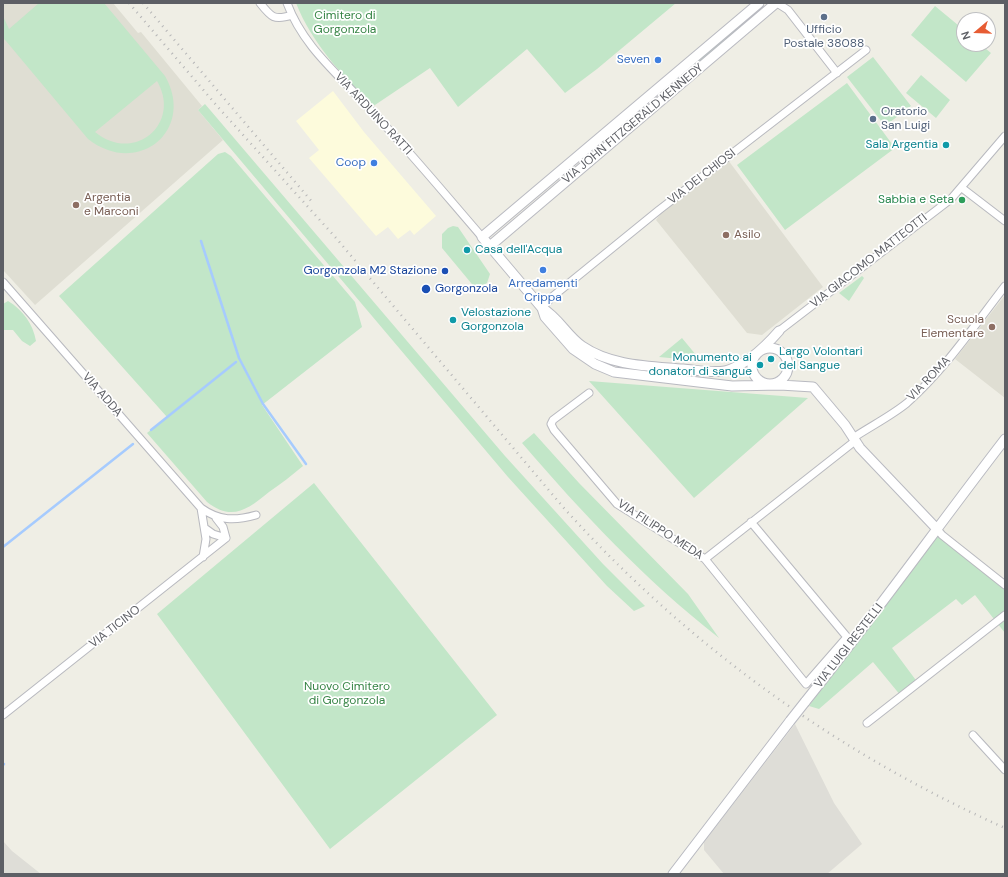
<!DOCTYPE html>
<html>
<head>
<meta charset="utf-8">
<style>
	body { margin:0 }
	#map { position:relative; width:1008px; height:877px; overflow:hidden; background:#efeee5; font-family:"DM Sans",sans-serif }
	canvas { display:block }
	.frame { position:absolute; inset:0; border:4px solid #5d5f65; pointer-events:none }
	.north { position:absolute; left:956px; top:12px; width:40px; height:40px; box-sizing:border-box; background:#fff; border:1px solid #bebfc1; border-radius:50%; rotate:251deg; font-size:11px; font-weight:700; line-height:16px; text-align:center; color:#5d5f65 }
	.north::after { content:''; display:block; margin:auto; width:14px; height:18px; background:#e75c33; clip-path:polygon(50% 0,100% 100%,50% 72%,0 100%) }
</style>
</head>
<body>
<div id="map">
<canvas width="1008" height="877"></canvas>
<div class="frame"></div>
<div class="north">N</div>
</div>
<script>
const ctx = document.querySelector('canvas').getContext('2d');
ctx.lineJoin = 'round';
function fillPath(path, color) {
  ctx.fillStyle = color;
  ctx.fill(path, 'evenodd');
}
function trace(path, color, width, dash) {
  ctx.strokeStyle = color;
  ctx.lineWidth = width;
  ctx.lineCap = dash ? 'butt' : 'round';
  ctx.setLineDash(dash || []);
  ctx.stroke(path);
}
function write(font, color, halo, rows, align = 'center') {
  ctx.font = font + ' "DM Sans",sans-serif';
  ctx.lineWidth = 3.5;
  ctx.setLineDash([]);
  ctx.textBaseline = 'middle';
  ctx.strokeStyle = halo;
  ctx.fillStyle = color;
  for (const [text, x, y, turn = 0] of rows) {
    ctx.save();
    ctx.translate(x, y);
    ctx.rotate((+turn || 0) * Math.PI / 180);
    ctx.textAlign = isNaN(turn) ? turn : align;
    if (halo) ctx.strokeText(text, 0, 0);
    ctx.fillText(text, 0, 0);
    ctx.restore();
  }
}
const commercial = new Path2D(`
	M333,91L364,132L436,216L414,235L410,230L398,239L388,227L376,236L309,158L319,150L296,121Z`);
const industrial = new Path2D(`
	M795,724L834,803L862,844L827,874H724L704,850V842Z
	M3,841L12,851L41,874H3Z`);
const education = new Path2D(`
	M3,3H113L138,33L141,32L202,106L198,110L223,140L35,305L3,270Z
	M728,160L823,287L762,335L747,333L656,220L661,213Z
	M1005,295V398L955,359Z`);
const green = new Path2D(`
	M39,3H104L165,76C196,130 138,178 88,139L6,41L3,38V16L9,29ZM157,81C182,124 134,164 95,132Z
	M296,3H676L597,69L565,93L527,49L458,107L430,68L372,107C343,75 312,44 296,3Z
	M935,6L964,30V44H980L991,53L966,82L911,35Z
	M750,16L752,18L678,80L676,78Z
	M873,57L911,106L885,126L847,77Z
	M921,75L950,100L936,118L906,93Z
	M847,83L895,148L785,230L737,165Z
	M205,104L505,456L603,564L645,606L634,611L607,586L508,477L198,110Z
	M225,152L231,156L355,302L362,327L262,405L303,466C292,475 281,484 269,492C248,509 232,522 207,502L147,433L167,417L59,296L218,154Z
	M453,226L458,227L490,274L487,283L476,289L442,248V234L448,228Z
	M862,276L864,278L849,301L839,293Z
	M8,301C23,310 33,324 36,341L30,346L22,341L13,330H3V304Z
	M682,338L701,361L659,357Z
	M589,381L808,398L694,498Z
	M534,433L579,483L688,594L719,638C644,579 583,514 522,443Z
	M314,483L497,715L330,849L157,614Z
	M937,529L1005,584V633L975,595L962,605L956,599L892,648L918,683L901,696L873,662L819,709L809,706Z`);
const stream = new Path2D(`
	M201,241L239,358L263,404L306,464
	M151,430L236,362
	M3,547L133,444
	M3,765L4,764`);
const street = new Path2D(`
	M260,3C271,17 274,21 292,15
	M287,3C303,46 336,72 366,105C406,147 444,193 482,237
	M777,3L788,10L837,73
	M962,188L1005,221
	M3,282L201,508C219,521 235,521 256,515
	M542,308L552,297L659,210L866,50
	M779,331L951,199L1005,136
	M589,393L553,420L551,424L554,430L617,504L705,559L806,684L847,637L751,522
	M853,438C871,426 891,416 907,403C945,369 974,326 1005,286
	M201,508L206,539L203,557
	M216,518L223,527L226,538
	M936,528L942,535L1005,585
	M206,529L213,534L226,538
	M705,559L855,441
	M3,715L226,538
	M867,723L1005,615
	M973,735L1005,770`);
const secondary = new Path2D(`
	M759,3L482,237L542,308C559,318 567,336 582,346C611,366 649,366 683,369C696,370 711,373 725,371C747,365 765,347 779,331
	M490,246L776,3
	M542,308L545,317L573,349L595,364L614,372L732,386L780,385L813,387L845,425L860,448L936,528
	M752 366a18 18 0 1 1 36 0a18 18 0 1 1-36 0Z
	M805,702C874,616 938,526 1005,439
	M673,874L790,721`);
const rail = new Path2D(`
	M129,3L217,106L336,238L563,507C686,644 837,753 1005,828
	M143,3L313,203`);
const secondaryBridge = new Path2D(`
	M790,721L805,702`);
const markers = [
	[824,17,4,"#5c6f8a"],
	[658,60,4,"#3f7fe0"],
	[873,119,4,"#5c6f8a"],
	[946,145,4,"#0f9aa8"],
	[374,163,4,"#3f7fe0"],
	[962,200,4,"#2e9e5b"],
	[76,205,4,"#8d6e63"],
	[726,235,4,"#8d6e63"],
	[467,250,4,"#0f9aa8"],
	[543,270,4,"#3f7fe0"],
	[445,271,4,"#1a4fb4"],
	[426,289,5,"#1a4fb4"],
	[453,320,4,"#0f9aa8"],
	[992,327,4,"#8d6e63"],
	[771,359,4,"#0f9aa8"],
	[760,365,4,"#0f9aa8"]
];
const parkNames = [
	["Cimitero di",345,16],
	["Gorgonzola",345,30],
	["Nuovo Cimitero",347,687],
	["di Gorgonzola",347,701]
];
const serviceNames = [
	["Ufficio",824,30],
	["Postale 38088",824,44],
	["Oratorio",881,112,"left"],
	["San Luigi",881,126,"left"]
];
const shopNames = [
	["Seven",650,60],
	["Coop",366,163],
	["Arredamenti",543,284,"center"],
	["Crippa",543,298,"center"]
];
const streetNames = [
	["VIA ARDUINO RATTI",373,114,47],
	["VIA JOHN FITZGERALD KENNEDY",633,124,-40],
	["VIA DEI CHIOSI",702,177,-38],
	["VIA GIACOMO MATTEOTTI",869,261,-38],
	["VIA ROMA",929,379,-46],
	["VIA ADDA",102,395,49],
	["VIA FILIPPO MEDA",660,530,33],
	["VIA TICINO",115,627,-38],
	["VIA LUIGI RESTELLI",849,646,-52]
];
const cultureNames = [
	["Sala Argentia",938,145,"right"],
	["Casa dell'Acqua",475,250],
	["Velostazione",461,313],
	["Gorgonzola",461,327],
	["Largo Volontari",779,352],
	["del Sangue",779,366],
	["Monumento ai",752,358,"right"],
	["donatori di sangue",752,372,"right"]
];
const educationNames = [
	["Argentia",84,198],
	["e Marconi",84,212],
	["Asilo",734,235],
	["Scuola",984,320,"right"],
	["Elementare",984,334,"right"]
];
const leisureNames = [
	["Sabbia e Seta",954,200]
];
const transitNames = [
	["Gorgonzola M2 Stazione",437,271],
	["Gorgonzola",435,289,"left"]
];
fillPath(commercial, '#fdfbdc');
fillPath(industrial, '#deddd7');
fillPath(education, '#dfded3');
fillPath(green, '#c2e6c8');
trace(stream, '#a6cbfe', 2.5);
trace(street, '#b8b9bf', 9);
trace(secondary, '#b9bac1', 11);
trace(street, '#fff', 7);
trace(secondary, '#fff', 9);
trace(rail, '#b6b6b7', 2.5, [1, 5]);
trace(secondaryBridge, '#b9bac1', 11, []);
trace(secondaryBridge, '#fff', 9);
for (const [x, y, r, color] of markers) {
  const dot = new Path2D();
  dot.arc(x, y, r, 0, 2 * Math.PI);
  ctx.fillStyle = color;
  ctx.fill(dot);
  trace(dot, '#fff', 1.5);
}
write('12px', '#368445', '#fff', parkNames);
write('12px', '#4e5e75', '#fff', serviceNames);
write('12px', '#366cbe', '#fff', shopNames, 'right');
write('12px', '#5d5f65', '#fff', streetNames);
write('12px', '#0d838f', '#fff', cultureNames, 'left');
write('12px', '#785e54', '#fff', educationNames, 'left');
write('12px', '#27864d', '#fff', leisureNames, 'right');
write('12px', '#164399', '#fff', transitNames, 'right');
</script>
</body>
</html>
